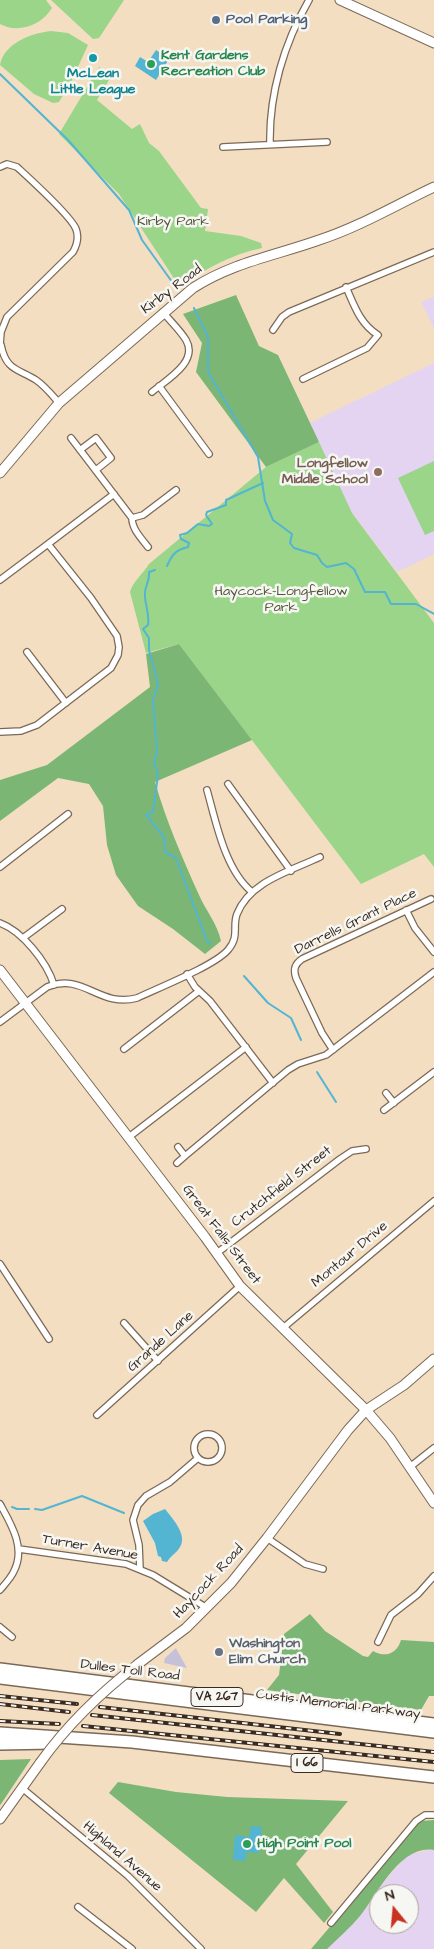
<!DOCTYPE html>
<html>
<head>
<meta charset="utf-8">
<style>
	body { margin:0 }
	#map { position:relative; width:434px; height:1949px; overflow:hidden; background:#f3dec2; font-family:"Architects Daughter",sans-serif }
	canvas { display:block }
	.north { position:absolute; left:369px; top:1884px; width:50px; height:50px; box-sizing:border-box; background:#f6f6f2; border:1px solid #aba49d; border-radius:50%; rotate:343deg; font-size:14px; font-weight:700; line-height:20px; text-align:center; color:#3b2a1e }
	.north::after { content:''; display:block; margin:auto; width:18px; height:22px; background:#c8321e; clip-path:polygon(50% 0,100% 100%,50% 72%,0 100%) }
</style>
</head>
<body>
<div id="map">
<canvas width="434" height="1949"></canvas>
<div class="north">N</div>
</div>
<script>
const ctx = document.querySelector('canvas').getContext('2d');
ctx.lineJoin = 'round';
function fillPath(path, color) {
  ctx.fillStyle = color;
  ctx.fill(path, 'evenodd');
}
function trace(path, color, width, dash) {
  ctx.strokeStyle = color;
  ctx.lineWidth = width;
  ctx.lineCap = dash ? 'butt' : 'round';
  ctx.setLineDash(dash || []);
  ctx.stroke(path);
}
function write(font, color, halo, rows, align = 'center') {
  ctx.font = font + ' "Architects Daughter",sans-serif';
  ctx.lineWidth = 5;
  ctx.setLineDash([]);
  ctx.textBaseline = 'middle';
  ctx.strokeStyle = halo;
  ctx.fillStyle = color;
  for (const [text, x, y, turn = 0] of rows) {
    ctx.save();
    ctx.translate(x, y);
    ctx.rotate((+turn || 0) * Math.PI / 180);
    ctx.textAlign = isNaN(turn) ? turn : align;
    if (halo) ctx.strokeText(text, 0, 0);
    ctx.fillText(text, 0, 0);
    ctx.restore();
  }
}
const built = new Path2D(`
	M434,297V328L421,302Z
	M434,363V554L397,572L291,432Z
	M430,1849L434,1850V1949H327L360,1915L376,1891L406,1856ZM379,1894H409V1924H379Z`);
const industrial = new Path2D(`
	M176,1648L178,1652L187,1668L164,1663L165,1658Z`);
const green = new Path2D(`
	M0,0H46L52,8C42,25 18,34 0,24Z
	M51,0H124L99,38L93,39Z
	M51,31L68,33L88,45L72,80L59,102L53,103L34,94L0,65C4,43 32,33 51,31Z
	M99,67L112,75L97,100L132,129L140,124L149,143L159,151L201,208L208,209L205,231L241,236L261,243L262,248C231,254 205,270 179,286L119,194L59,134Z
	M319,442L352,513L434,623V867L424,854L361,884L179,644L146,653L130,592C133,581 143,574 149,564L266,467Z
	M434,461V531L425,535L398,478Z`);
const forest = new Path2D(`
	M236,295L259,346L278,355L319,442L266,467L196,372L202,343L183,314Z
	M179,644L252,740L155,782C166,821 183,859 199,895C206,911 217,923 221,941L205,954L173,929L138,906L116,875L107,845L103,806L89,784L58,778L0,821V780L47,765L150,687L146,654Z
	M310,1614L325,1631L363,1656L368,1657L373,1651C385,1658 397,1654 401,1640L434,1642V1696H429L421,1710L267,1690L279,1675L284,1634Z
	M31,1759L1,1804L0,1805V1760Z
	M118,1782L176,1792L227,1797L348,1801L296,1864L333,1912L324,1923L284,1878L256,1912L109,1793Z
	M434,1820V1850C400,1844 377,1895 360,1916C350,1928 338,1938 327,1949H311L420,1821Z`);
const water = new Path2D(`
	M156,50L169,59L156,80L135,66L140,57L148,62Z
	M165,1509C172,1518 188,1535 180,1547C177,1553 170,1556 167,1562L162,1561L161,1557L158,1556L155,1543L143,1521L153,1514Z
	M251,1826L262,1827L259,1853L247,1852L245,1861L233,1860L235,1835L249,1837Z`);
const stream = new Path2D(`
	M0,74L68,140L129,210L142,240L175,286
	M194,308L208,337V372L258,457L265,501L273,520L292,534L290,543L294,548L317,555L322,563L327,567L346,563L354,569L365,592H385L391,604H416L434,614
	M167,566C172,555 175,550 188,547L189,543L181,539L180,535L187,533L198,524L209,526L212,524L206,515L207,512L226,505V500L263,483
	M155,570L149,572C150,580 146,584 145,592C144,603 150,613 148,625L143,629L149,638V650L158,684L153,700L157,753L154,761L158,775L153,812L146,815L164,837L165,852L176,858L207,941L210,944
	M244,976L268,1003L291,1018L301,1040
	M317,1072L336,1102
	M12,1507L17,1509H29
	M35,1509L42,1510L82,1496L124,1513`);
const street = new Path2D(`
	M270,144C269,94 284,43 309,0
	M223,147L327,142
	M0,167L7,164L17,167C30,179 71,216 76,229C79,237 77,245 73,252L7,317L1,332L0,345
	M273,330L282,317L289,312L434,252
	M1,345C6,371 19,369 36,380C45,386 52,395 59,403
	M303,379L367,348L378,335C360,324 354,305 346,287
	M159,386L209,454
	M152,392C166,380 199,362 186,340C180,330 170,321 163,312
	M71,438L132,518C132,529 141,538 148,547
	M80,450L96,438L111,458L96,470
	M132,518L143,515L176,490
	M48,544L114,494
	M0,580L48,544L91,598L117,636L119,647L118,655L111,668L37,725L21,731L0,732
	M27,652L66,703
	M228,784L291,871
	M207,790C216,822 225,870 252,892
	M0,867L68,814
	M406,910L415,928L434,952
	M0,923C22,931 47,962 54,985
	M23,938L62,909
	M187,974L195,987L210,1001L273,1083
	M0,1022L47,987C84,972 98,1008 137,998C158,988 214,966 228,950C240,936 232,927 237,914C250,881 291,871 320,857
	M124,1049L199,991
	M333,1050L322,1033L296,978C293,969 295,964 302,959L431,899
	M386,1093L394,1103
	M384,1110L434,1072
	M129,1137L246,1047
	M185,1156L288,1070L298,1064L326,1055L434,972
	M177,1163L185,1156L178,1147
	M217,1253L340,1159L352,1151L366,1149
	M0,1264L49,1339
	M124,1323L158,1361
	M283,1328L434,1201
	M97,1415L240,1286
	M194 1448a14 14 0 1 1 28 0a14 14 0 1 1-28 0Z
	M410,1467L434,1448
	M0,1504C11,1524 26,1548 14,1571C11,1578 5,1584 0,1590
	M267,1538L305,1564L323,1569
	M19,1549L126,1564L153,1575L207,1608
	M140,1569L139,1545L133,1520L138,1505L146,1496L170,1482L198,1458
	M0,1627L12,1637
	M378,1642L391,1615L418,1594L434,1576
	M22,1788L128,1876L201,1949
	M78,1907L132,1949
	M331,1923L416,1821L425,1815H434`);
const secondary = new Path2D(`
	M340,0L434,43
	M0,473L59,403L193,288C234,262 274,256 319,240C359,227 396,205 434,187
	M0,970L205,1237L240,1286L366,1410L390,1438L434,1503
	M138,1664L186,1628L231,1583L267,1538L348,1430L366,1410L404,1385L434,1359
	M0,1819L40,1763`);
const highway = new Path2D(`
	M0,1669L434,1724
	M0,1678L434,1732
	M0,1733L132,1742L434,1777
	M0,1744L52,1743`);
const rail = new Path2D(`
	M0,1696L77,1704
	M0,1704L69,1712
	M100,1707L340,1734
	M92,1715L434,1752
	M0,1721L59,1724
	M83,1726L434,1762`);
const secondaryBridge = new Path2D(`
	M40,1763C67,1725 100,1693 138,1664`);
const markers = [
	[216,20,5,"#5c6f8a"],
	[93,58,5,"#0f9aa8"],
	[151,64,5,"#2e9e5b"],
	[378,472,5,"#8d6e63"],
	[219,1652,5,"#6b7280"],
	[247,1844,5,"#2e9e5b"]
];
const shields = [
	[217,1697,52],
	[307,1763,32]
];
const shieldNames = [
	["VA 267",217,1697],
	["I 66",307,1763]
];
const serviceNames = [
	["Pool Parking",226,20]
];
const leisureNames = [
	["Kent Gardens",161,56],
	["Recreation Club",161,72],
	["High Point Pool",257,1844]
];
const cultureNames = [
	["McLean",93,74],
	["Little League",93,90]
];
const parkNames = [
	["Kirby Park",173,222],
	["Haycock-Longfellow",281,592],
	["Park",281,608]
];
const streetNames = [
	["Kirby Road",172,290,-37],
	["Darrells Grant Place",356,922,-26],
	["Crutchfield Street",282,1187,-38],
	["Great Falls Street",221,1235,53],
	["Montour Drive",350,1255,-40],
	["Grande Lane",161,1342,-42],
	["Turner Avenue",90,1548,10],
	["Haycock Road",209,1582,-47],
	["Dulles Toll Road",130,1671,7],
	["Custis Memorial Parkway",338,1705,7],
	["Highland Avenue",122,1857,41]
];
const educationNames = [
	["Longfellow",368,464],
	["Middle School",368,480]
];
const worshipNames = [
	["Washington",229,1644],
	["Elim Church",229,1660]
];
fillPath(built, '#e4d3f1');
fillPath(industrial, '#c6c0d9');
fillPath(green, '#9ad589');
fillPath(forest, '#7bb675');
fillPath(water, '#53b5d1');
trace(stream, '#53b5d1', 2);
trace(street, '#7b6957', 8);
trace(secondary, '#7b6957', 11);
trace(highway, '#7b6957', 14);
trace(street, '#fff', 5.5);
trace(secondary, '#fff', 9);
trace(highway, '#fff', 11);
trace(rail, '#3b2a1e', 4);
trace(rail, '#f6f6f2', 2, [5.5]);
trace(secondaryBridge, '#7b6957', 11, []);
trace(secondaryBridge, '#fff', 9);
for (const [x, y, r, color] of markers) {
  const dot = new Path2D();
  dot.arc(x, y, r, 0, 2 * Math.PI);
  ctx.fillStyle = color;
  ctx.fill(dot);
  trace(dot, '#f6f6f2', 2);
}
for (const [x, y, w] of shields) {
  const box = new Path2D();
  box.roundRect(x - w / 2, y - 9.5, w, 19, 4);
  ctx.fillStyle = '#f6f6f2';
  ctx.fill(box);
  trace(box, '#3b2a1e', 1);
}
write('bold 12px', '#3b2a1e', null, shieldNames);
write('bold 14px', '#4e5e75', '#f6f6f2', serviceNames, 'left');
write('bold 14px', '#27864d', '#f6f6f2', leisureNames, 'left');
write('bold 14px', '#0d838f', '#f6f6f2', cultureNames);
write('14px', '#535539', '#f6f6f2', parkNames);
write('14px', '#3b2a1e', '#f6f6f2', streetNames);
write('bold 14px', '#785e54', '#f6f6f2', educationNames, 'right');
write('bold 14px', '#5b616d', '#f6f6f2', worshipNames, 'left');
</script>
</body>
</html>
